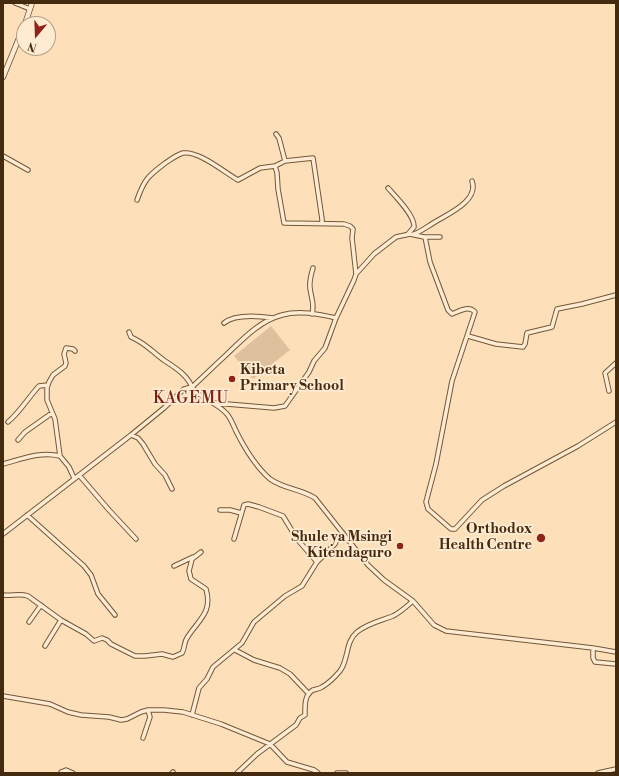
<!DOCTYPE html>
<html>
<head>
<meta charset="utf-8">
<style>
	body { margin:0 }
	#map { position:relative; width:619px; height:776px; overflow:hidden; background:#fde0b9; font-family:"Libre Bodoni",serif }
	canvas { display:block }
	.frame { position:absolute; inset:0; border:4px solid #442a0f; pointer-events:none }
	.north { position:absolute; left:16px; top:16px; width:40px; height:40px; box-sizing:border-box; background:#feebd2; border:1px solid #b49e84; border-radius:50%; rotate:199deg; font-size:11px; font-weight:700; line-height:16px; text-align:center; color:#442a0f }
	.north::after { content:''; display:block; margin:auto; width:14px; height:18px; background:#8f2418; clip-path:polygon(50% 0,100% 100%,50% 72%,0 100%) }
</style>
</head>
<body>
<div id="map">
<canvas width="619" height="776"></canvas>
<div class="frame"></div>
<div class="north">N</div>
</div>
<script>
const ctx = document.querySelector('canvas').getContext('2d');
ctx.lineJoin = 'round';
function fillPath(path, color) {
  ctx.fillStyle = color;
  ctx.fill(path, 'evenodd');
}
function trace(path, color, width, dash) {
  ctx.strokeStyle = color;
  ctx.lineWidth = width;
  ctx.lineCap = dash ? 'butt' : 'round';
  ctx.setLineDash(dash || []);
  ctx.stroke(path);
}
function write(font, color, halo, rows, align = 'center') {
  ctx.font = font + ' "Libre Bodoni",serif';
  ctx.lineWidth = 3.5;
  ctx.setLineDash([]);
  ctx.textBaseline = 'middle';
  ctx.strokeStyle = halo;
  ctx.fillStyle = color;
  for (const [text, x, y, turn = 0] of rows) {
    ctx.save();
    ctx.translate(x, y);
    ctx.rotate((+turn || 0) * Math.PI / 180);
    ctx.textAlign = isNaN(turn) ? turn : align;
    if (halo) ctx.strokeText(text, 0, 0);
    ctx.fillText(text, 0, 0);
    ctx.restore();
  }
}
const green = new Path2D(`
	M271,326L290,350L253,379L234,356Z`);
const minor = new Path2D(`
	M15,3L30,9
	M276,134L279,138L285,161
	M3,156L28,170
	M275,166L285,161L313,158L322,219V223
	M388,188C396,197 415,216 414,227L408,234
	M137,200C144,180 148,176 164,164C170,160 176,155 183,153C200,151 225,173 238,180L260,168L275,166L277,173L278,189L284,223L344,224L350,226L353,229L352,238L356,274L354,280L336,318L325,348L314,361L309,372L285,406L274,408L215,403
	M414,234C422,231 428,226 435,222C448,214 479,201 472,181
	M425,237L430,262L448,310L452,314C459,311 469,305 475,312L452,381L436,464L426,502L428,509L451,529H455L482,500L504,486L578,446L616,422
	M356,274L374,254L396,237L410,234L424,237H440
	M312,314C315,304 311,298 310,288C309,281 311,275 313,268
	M224,323C235,314 259,316 273,318
	M129,332L131,337C147,344 152,352 165,361C176,368 187,375 192,387C203,377 214,366 225,356C242,340 259,321 282,315C299,310 319,314 336,318
	M468,336L496,344L523,347L525,344L527,333L552,327L557,309L582,304L616,295
	M609,391L605,373L616,363
	M8,422C20,412 28,398 39,386L48,385
	M131,435L138,438L143,444L155,464L165,475L172,489
	M18,440L25,432L52,413
	M3,464C22,459 41,451 60,456
	M79,475L109,510L136,539
	M74,478L69,467L60,456L55,419L47,400V388L49,382L53,375L65,366L66,363L64,354L66,348L73,349L75,351
	M220,510H230L241,513
	M27,515L84,566L91,575L98,594L115,615
	M3,534L131,435L164,408L184,389L192,387C201,400 215,401 226,413C231,418 233,425 236,431C245,449 255,466 270,479C284,489 301,489 315,498L368,565L384,580L413,601L434,625L446,631L593,648L616,652
	M234,539L244,505L248,504L259,507L283,516L297,539L317,562
	M174,566L193,557
	M3,595C12,596 20,593 28,596L61,620L86,634L94,641L102,638L107,640L111,644L135,656H145L162,654L173,657L182,653C185,648 184,642 187,638C198,620 213,613 206,589L191,579L189,571L192,559L201,552
	M29,622L41,605
	M45,646L61,620
	M593,648V658L595,662L616,664
	M235,650L254,660L280,668L290,674L309,694
	M3,696L50,704L68,712L81,715L109,717L121,720L127,719L141,712L148,710H164L183,712L221,724L270,744L287,762L314,770L318,773
	M192,715L199,688L207,679L213,667L242,643L254,622L285,596L302,586L317,562L335,544L338,537L343,533
	M143,738L150,717L148,710
	M61,773V772L66,770L73,773
	M172,773L173,772
	M237,773L257,754L296,725L300,718L305,715C305,706 304,695 313,690C316,689 319,689 322,687C329,683 335,677 340,671C349,659 345,642 357,632C368,623 380,621 393,616C401,612 407,606 413,601
	M337,773H346
	M598,773L616,769`);
const tertiary = new Path2D(`
	M25,24L32,3
	M3,77L24,26`);
const markers = [
	[232,379,4,"#8f2418"],
	[541,538,5,"#8f2418"],
	[400,546,4,"#8f2418"]
];
const poiNames = [
	["Kibeta",240,371,"left"],
	["Primary School",240,387,"left"],
	["Orthodox",532,530],
	["Health Centre",532,546],
	["Shule ya Msingi",392,538],
	["Kitendaguro",392,554]
];
const quarterNames = [
	["KAGEMU",191,399]
];
fillPath(green, '#dec19c');
trace(minor, '#72583a', 5.5);
trace(tertiary, '#72583a', 6);
trace(minor, '#feebd2', 3.5);
trace(tertiary, '#feebd2', 4.5);
for (const [x, y, r, color] of markers) {
  const dot = new Path2D();
  dot.arc(x, y, r, 0, 2 * Math.PI);
  ctx.fillStyle = color;
  ctx.fill(dot);
  trace(dot, '#feebd2', 1.5);
}
write('bold 14px', '#442a0f', '#feebd2', poiNames, 'right');
ctx.letterSpacing = '1px';
write('16px', '#7a1f14', '#feebd2', quarterNames);
ctx.letterSpacing = '0px';
</script>
</body>
</html>
